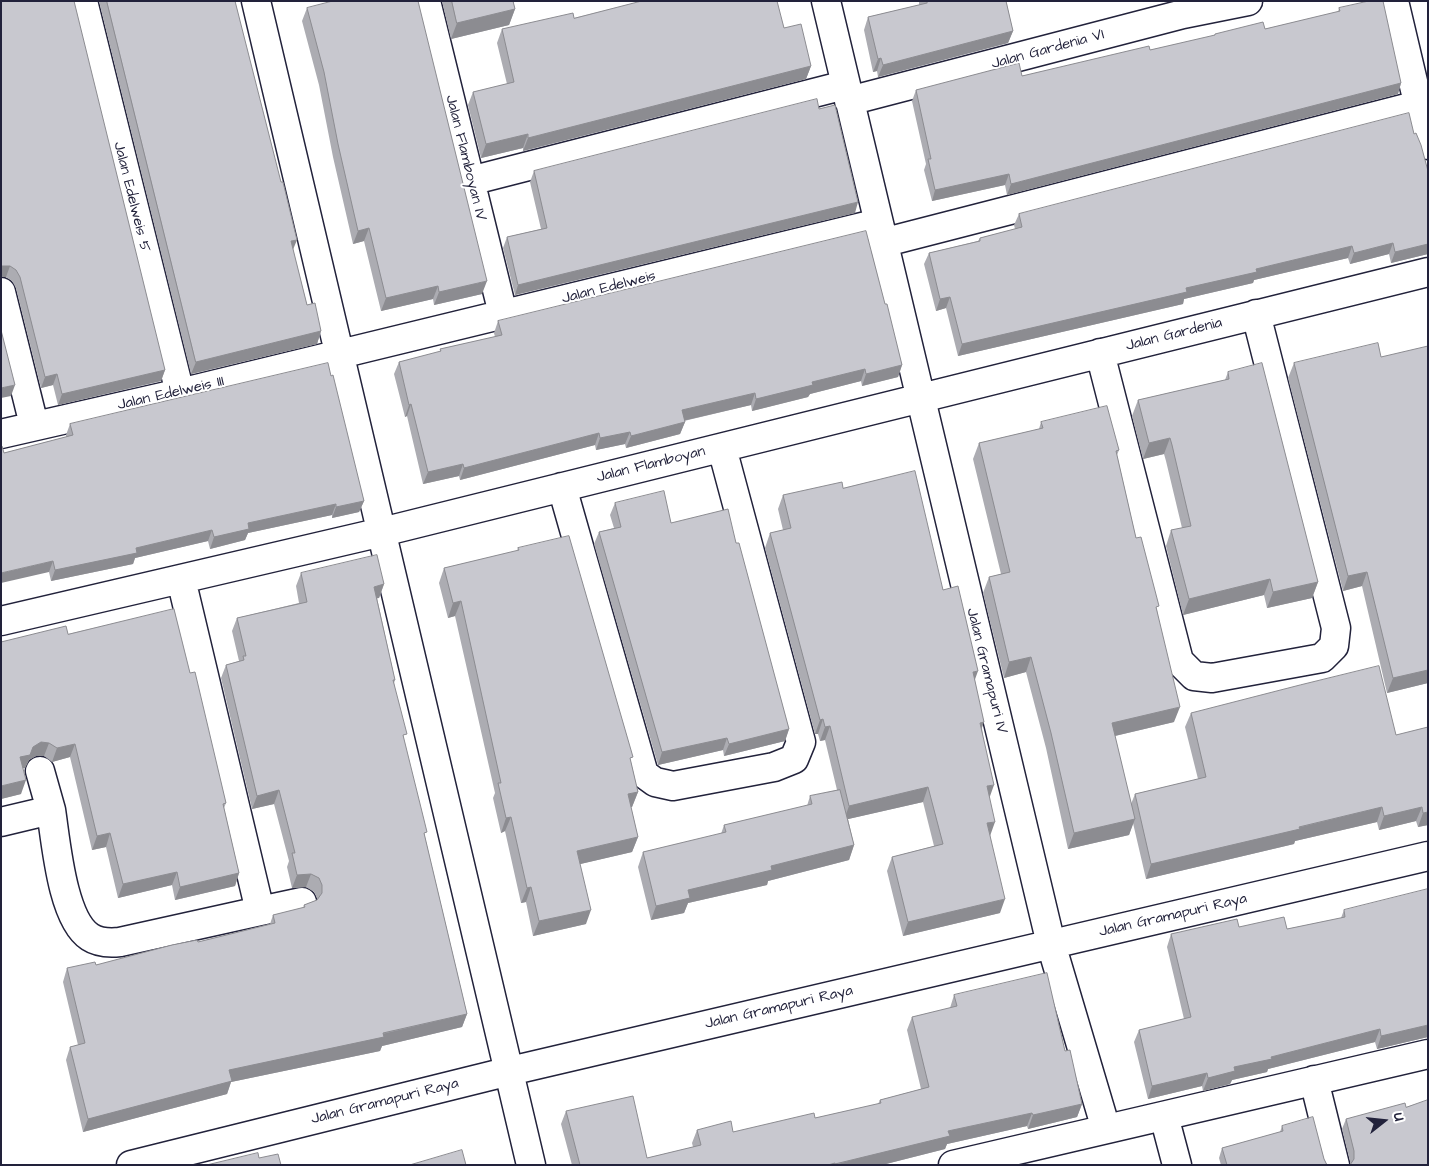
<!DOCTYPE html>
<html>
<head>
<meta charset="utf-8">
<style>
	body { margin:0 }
	#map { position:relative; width:1429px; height:1166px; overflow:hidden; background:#fff; font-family:"Architects Daughter",sans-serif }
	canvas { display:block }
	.frame { position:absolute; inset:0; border:2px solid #22223b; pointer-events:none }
	.north { position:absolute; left:1359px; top:1096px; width:50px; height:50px; -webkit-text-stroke:4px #fff; paint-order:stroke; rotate:74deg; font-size:14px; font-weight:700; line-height:20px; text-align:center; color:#22223b }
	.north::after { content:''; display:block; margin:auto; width:18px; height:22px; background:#22223b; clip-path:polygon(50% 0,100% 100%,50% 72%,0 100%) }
</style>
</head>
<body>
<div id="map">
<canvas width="1429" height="1166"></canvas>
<div class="frame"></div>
<div class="north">U</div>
</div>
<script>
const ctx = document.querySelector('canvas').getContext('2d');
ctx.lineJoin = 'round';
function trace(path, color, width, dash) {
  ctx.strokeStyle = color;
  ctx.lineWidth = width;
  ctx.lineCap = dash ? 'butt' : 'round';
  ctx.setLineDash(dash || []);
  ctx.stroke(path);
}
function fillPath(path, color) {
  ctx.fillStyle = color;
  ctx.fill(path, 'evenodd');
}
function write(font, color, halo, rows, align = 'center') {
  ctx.font = font + ' "Architects Daughter",sans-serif';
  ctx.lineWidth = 4;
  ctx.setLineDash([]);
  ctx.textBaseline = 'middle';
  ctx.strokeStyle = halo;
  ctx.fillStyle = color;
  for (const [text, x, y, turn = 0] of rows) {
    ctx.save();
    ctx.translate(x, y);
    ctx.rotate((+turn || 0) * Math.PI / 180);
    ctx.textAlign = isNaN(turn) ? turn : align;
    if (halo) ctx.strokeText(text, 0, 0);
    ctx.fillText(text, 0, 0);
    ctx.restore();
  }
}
const minor = new Path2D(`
	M83,1L180,393
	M256,1L531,1165
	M426,1L503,314
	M826,1L1051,944L1106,1129
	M1394,1L1428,145
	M849,101L1183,14L1248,1
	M470,181L845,85
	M882,243L1418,105
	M1,292L34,425
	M1100,353L1179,661L1194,676L1212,678L1322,658L1334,646L1336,628L1256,314
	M1,434L180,393L878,223
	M562,487L644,774L655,782L673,786L774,767L794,759L801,742L722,448
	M1,621L382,532L1428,272
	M40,771L51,810
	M1,822L51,810C56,842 62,919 90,937C99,943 110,943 120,942L260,911L181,579
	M260,911L302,902
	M1314,1080L1335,1165
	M1164,1116L1177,1165
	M131,1165L510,1071L1428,856
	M953,1165L1428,1054`);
const wall = new Path2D(`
	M1,1L165,370L161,381L58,405L53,385L41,388L16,288L12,281L6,277Z
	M99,1H235L293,250L307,305L321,331L317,344L191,374Z
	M442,1H513L515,9L509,25L451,39Z
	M919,1H1006L1013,31L1008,43L878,77L877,71L873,72L864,30L868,17L919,5Z
	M307,8L482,294L434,305L433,299L381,311L364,241L353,244L333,157L319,85L302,21Z
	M1339,8L1401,83L1398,94L1007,195L1005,185L932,201L924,170L926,164L912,101L916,90L1022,76L1150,50L1214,36L1215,34L1265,29L1338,12Z
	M574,18L784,28L811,66L806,79L523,151V148L481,158L468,105L473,92L507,84L497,43L502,29Z
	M819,109L855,213L515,295L503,248L507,237L541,229L530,182L534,171Z
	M1414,134L1428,171V254L1391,263L1389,254L1350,264L1348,258L1254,280L1253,283L1184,299L1183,304L958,356L946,308L936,311L924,264L929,253L978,241L980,238L1015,229L1014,225L1019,214Z
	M885,304L902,365L898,377L862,386L861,381L810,394L808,397L752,411L751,405L684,421L685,422L680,434L626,448L625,444L596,450L595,445L460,480L459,476L423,484L407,416L405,417L394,374L399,362L440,352V349L495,337L494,333L498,321Z
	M1381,357L1428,683L1387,693L1362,586L1343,591L1288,378L1294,363Z
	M1228,372L1318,582L1312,598L1267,608L1264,595L1183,615L1166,546L1171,530L1182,528L1166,461L1164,454L1143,459L1132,416L1138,400L1225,380Z
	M331,376L364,501L359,512L332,518V515L248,533L245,540L210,549L208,541L135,558L133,564L51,581L49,572L4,453L66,437V435L70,424Z
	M1041,422L1119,450L1117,455L1136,538L1157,610L1174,722L1115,736L1131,804L1135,794L1198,779L1185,727L1191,713L1396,735L1428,825L1418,827L1416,821L1379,830L1377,822L1295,841L1294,844L1146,879L1133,823L1129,835L1068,849L1046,748L1026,672L1004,678L983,593L989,577L1001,574L973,459L979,443L1039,429Z
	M843,488L943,590L975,681L982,728L989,797L990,835L1000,913L903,936L887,871L892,857L934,846L923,802L848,819L854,845L849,860L768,881L767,885L688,903L684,913L651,920L638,867L643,852L721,834L724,825L807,806L810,796L837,790L825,740L820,741L818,734H815L765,548L770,533L783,530L778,509L783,495Z
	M615,503L671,523L736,543L789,729L785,741L724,756L723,750L658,765L594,544L599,532L614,528L610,515Z
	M518,548L631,762L638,792L632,807H631L638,837L632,852L580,864L586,924L533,936L526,902L521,903L505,831L501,833L493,798L495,793L455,616L448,618L439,583L444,568L517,551Z
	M301,573L384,584L379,598H377L395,680L394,683L404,740L425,837L467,1014L462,1027L382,1046L380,1051L231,1082L227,1094L83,1132L66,1060L70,1047L78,1045L63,982L67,968L96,965L198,942L270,924L273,915L303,908L304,905L317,900V898L314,892L306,887L292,888L287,867L289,861L274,804L252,809L221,678L226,665L239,661L232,631L237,618L299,603L296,586Z
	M68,634L190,673L226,803L224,808L239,873L235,886L175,900L172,885L118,898L106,847L92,850L70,757L52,762L44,756H36L29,760L25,768H23L21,794L1,799Z
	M1344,910L1428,1037L1377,1049L1375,1042L1268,1069L1267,1072L1232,1080L1230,1084L1203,1091L1202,1086L1148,1099L1134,1042L1139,1030L1184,1019L1167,947L1171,934L1239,927L1287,929L1341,918Z
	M954,995L1065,1051L1082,1104L1077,1117L1028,1129L1027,1126L947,1144L945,1149L882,1165H572L561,1124L566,1111L647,1158L693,1147L692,1143L697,1130L733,1132L815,1118L878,1104L880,1100L921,1089L907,1030L912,1017L950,1008Z
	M1406,1107L1350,1165V1161L1342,1129L1346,1119Z
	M1282,1126L1324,1159L1327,1165H1221L1219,1158L1222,1148L1280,1132Z`);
const shadedWall = new Path2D(`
	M515,9L509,25L451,39L457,23Z
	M1013,31L1008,43L878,77L883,65Z
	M881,58L877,71L873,72L878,59Z
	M811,66L806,79L523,151L528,138Z
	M1401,83L1398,94L1007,195L1011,184Z
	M528,134L523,148L481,158L486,144Z
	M1009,174L1005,185L932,201L935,190Z
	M858,202L855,213L515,295L518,285Z
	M369,228L364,241L353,244L358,231Z
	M297,240L292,252L291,241Z
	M1393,243L1389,254L1350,264L1354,253Z
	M1428,244V254L1391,263L1395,252Z
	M1352,246L1348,258L1254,280L1253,283L1184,299L1183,304L958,356L962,344L1256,269Z
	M1,266H10L6,277H1Z
	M487,281L482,294L434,305L439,292Z
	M438,286L433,299L381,311L386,298Z
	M950,297L946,308L936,311L940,299Z
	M321,331L317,344L191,374L196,362Z
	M902,365L898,377L862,386L866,374Z
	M865,369L861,381L810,394L808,397L752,411L756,399L812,382Z
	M165,370L161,381L58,405L62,394Z
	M57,374L53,385L41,388L45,377Z
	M15,385L11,396L1,398V388Z
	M755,393L751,405L678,422L682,410Z
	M411,404L407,416L405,417L409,405Z
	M685,422L680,434L626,448L631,436Z
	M630,432L625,444L596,450L600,438Z
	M599,433L595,445L460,480L464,468Z
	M1170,438L1164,454L1143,459L1149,443Z
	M463,464L459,476L423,484L428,472Z
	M364,501L359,512L332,518L336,507Z
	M336,504L332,515L248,533L245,540L210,549L214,537L248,523Z
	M212,530L208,541L135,558L133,564L51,581L55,570L136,548Z
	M53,561L49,572L1,583V573Z
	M1367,572L1362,586L1343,591L1348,576Z
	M1270,579L1264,595L1183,615L1189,599Z
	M1318,582L1312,598L1267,608L1273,592Z
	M384,584L379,598L369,600L374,587Z
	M461,601L455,616L448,618L453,603Z
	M1031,657L1026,672L1004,678L1009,662Z
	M1428,670V683L1387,693L1393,678Z
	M978,671L973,685V672Z
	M1180,707L1174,722L1106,738L1112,723Z
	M823,719L818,734H815L820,720Z
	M984,722L979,736L980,723Z
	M830,726L825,740L820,741L825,727Z
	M789,729L785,741L724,756L729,744Z
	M727,738L723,750L658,765L662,752Z
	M41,742L49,743L44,756H36L29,760L25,768L16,770L20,757L33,747Z
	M75,744L70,757L52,762L57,748Z
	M26,780L21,794L1,799V786Z
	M994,785L989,799L987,786Z
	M928,787L923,802L844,820L849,806Z
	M279,790L274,804L252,809L257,796Z
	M638,792L632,807L622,809L628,794Z
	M1382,807L1377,822L1295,841L1294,844L1146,879L1151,864Z
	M1422,807L1416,821L1379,830L1384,816Z
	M1428,812V825L1418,827L1423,813Z
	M511,817L505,831L501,833L506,818Z
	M1135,819L1129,835L1068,849L1074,833Z
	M995,822L990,836L987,823Z
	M110,833L106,847L92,850L97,836Z
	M638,837L632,852L572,866L577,851Z
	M854,845L849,860L768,881L767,885L688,903L684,913L651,920L656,906L688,890L771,866Z
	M177,872L172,885L118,898L123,884Z
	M239,873L235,886L175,900L180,887Z
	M311,874L306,887L292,888L297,875Z
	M531,887L526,902L521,903L527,888Z
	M1005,899L1000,913L903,936L908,922Z
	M591,910L586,924L533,936L539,921Z
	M467,1014L462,1027L382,1046L380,1051L231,1082L227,1094L83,1132L88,1119L229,1070Z
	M1428,1025V1037L1377,1049L1381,1036Z
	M1380,1029L1375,1042L1268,1069L1267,1072L1232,1080L1230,1084L1203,1091L1208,1078L1234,1067L1271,1057Z
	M1207,1073L1202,1086L1148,1099L1152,1086Z
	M1082,1104L1077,1117L1028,1129L1033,1115Z
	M1032,1113L1027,1126L947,1144L945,1149L882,1165H835L948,1131Z`);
const building = new Path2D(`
	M1,1H74L165,370L62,394L57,374L45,377L20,277L16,270L10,266H1Z
	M107,1H235L281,182H283L297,240L291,241L307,305L315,303L321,331L196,362Z
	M333,1H418L487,281L439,292L438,286L386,298L369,228L358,231L338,144L324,72L307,8Z
	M452,1H513L515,9L457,23Z
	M642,1H777L784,28L801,24L811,66L528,138V134L486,144L473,92L514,82L502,29L573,13L574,18Z
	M926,1H1006L1013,31L883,65L881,58L878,59L868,17L927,3Z
	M1369,1H1383L1401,83L1011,184L1009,174L935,190L928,159H931L916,90L1019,63L1022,76L1149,46L1150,50L1215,35V34L1263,22L1265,29L1340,11L1339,8Z
	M817,99L819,109L835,105L858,202L518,285L507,237L547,228L534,171Z
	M1409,113L1414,134L1416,133L1421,145L1428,171V244L1395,252L1393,243L1354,253L1352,246L1256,269L1257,272L1186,288L1187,292L962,344L950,297L940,299L929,253L980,241V238L1022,227L1019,214Z
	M866,231L885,304H887L902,365L866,374L865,369L812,382L813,385L756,399L755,393L682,410L685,422L631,436L630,432L600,438L599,433L464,468L463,464L428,472L411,404L409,405L399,362L441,351L440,349L502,335L498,321Z
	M1,330L15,385L1,388Z
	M1378,343L1381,357L1428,346V670L1393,678L1367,572L1348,576L1294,363Z
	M328,363L331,376L333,375L364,501L336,507V504L248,523L249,529L214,537L212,530L136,548L137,553L55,570L53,561L1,573V446H2L4,453L73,435L70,424Z
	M1262,363L1318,582L1273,592L1270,579L1189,599L1171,530L1191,526L1172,445L1170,438L1149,443L1138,400L1229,379L1228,372Z
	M1107,406L1119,450L1116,451L1136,538L1141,537L1159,606L1156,607L1180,707L1112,723L1135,819L1074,833L1051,733L1031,657L1009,662L989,577L1010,572L979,443L1043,428L1041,422Z
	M915,471L943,590L958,586L978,671L973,672L984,722L980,723L994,785L987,786L995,822L987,823L1005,899L908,922L892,857L943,844L928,787L849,806L830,726L825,727L823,719L820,720L770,533L791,528L783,495L842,482L843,488Z
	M664,491L671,523L728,509L736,543H739L789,729L729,744L727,738L662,752L599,532L621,527L615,503Z
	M569,536L633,757L630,758L638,792L628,794L638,837L577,851L591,910L539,921L531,887L527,888L511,817L506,818L498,783H501L461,601L453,603L444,568L519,550L518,548Z
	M377,555L384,584L374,587L395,680H393L407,734L403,735L427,832L424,833L467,1014L383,1033L384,1037L229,1070L232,1081L88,1119L70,1047L85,1043L67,968L95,962L96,965L172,945L197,940L198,942L275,923L273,915L305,907L304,905L317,900L322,893V885L319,878L311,874L297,875L292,853H295L279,790L257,796L226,665L244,660L243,656H246L237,618L307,602L301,573Z
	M174,609L190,673L195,672L226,803L223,804L239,873L180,887L177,872L123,884L110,833L97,836L75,744L57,748L49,743L41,742L33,747L30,755L20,757L26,780L1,786V642L66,626L68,634Z
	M1379,666L1396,735L1428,727V812L1423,813L1422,807L1384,816L1382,807L1299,827L1300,829L1151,864L1135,794L1206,777L1191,713L1300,685Z
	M840,790L854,845L771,866L772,870L688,890L690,898L656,906L643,852L726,832L724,825L812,804L810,796Z
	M1428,889V1025L1381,1036L1380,1029L1271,1057L1272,1059L1234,1067L1235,1071L1208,1078L1207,1073L1152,1086L1139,1030L1191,1017L1171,934L1237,919L1239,927L1284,917L1287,929L1345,917L1344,910Z
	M1047,973L1065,1051L1070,1050L1082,1104L1033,1115L1032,1113L948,1131L950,1136L835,1164V1163L828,1165H580L566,1111L633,1096L647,1158L701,1145L697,1130L731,1121L733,1132L814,1113L815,1118L881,1103L880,1100L929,1087L912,1017L957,1006L954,995Z
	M1428,1100V1165H1350L1354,1159V1151L1346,1119L1405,1103L1406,1107Z
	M1313,1117L1324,1159L1327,1165H1227L1222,1148L1283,1131L1282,1126Z
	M462,1150L466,1165H410Z
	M258,1153L259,1158L278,1154L281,1165H207Z`);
const streetNames = [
	["Jalan Gardenia VI",1048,50,-15],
	["Jalan Flamboyan IV",465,158,76],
	["Jalan Edelweis 5",131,197,76],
	["Jalan Edelweis",609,288,-14],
	["Jalan Gardenia",1174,335,-14],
	["Jalan Edelweis III",171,394,-13],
	["Jalan Flamboyan",651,465,-14],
	["Jalan Gramapuri IV",986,671,76],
	["Jalan Gramapuri Raya",1173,916,-13],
	["Jalan Gramapuri Raya",779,1008,-13],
	["Jalan Gramapuri Raya",385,1102,-14]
];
trace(minor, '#22223b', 31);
trace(minor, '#fff', 28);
fillPath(wall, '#acacb2');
fillPath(shadedWall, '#8c8c91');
fillPath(building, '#c8c8cf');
trace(building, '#8c8c91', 1);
write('15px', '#22223b', '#fff', streetNames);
</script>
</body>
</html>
